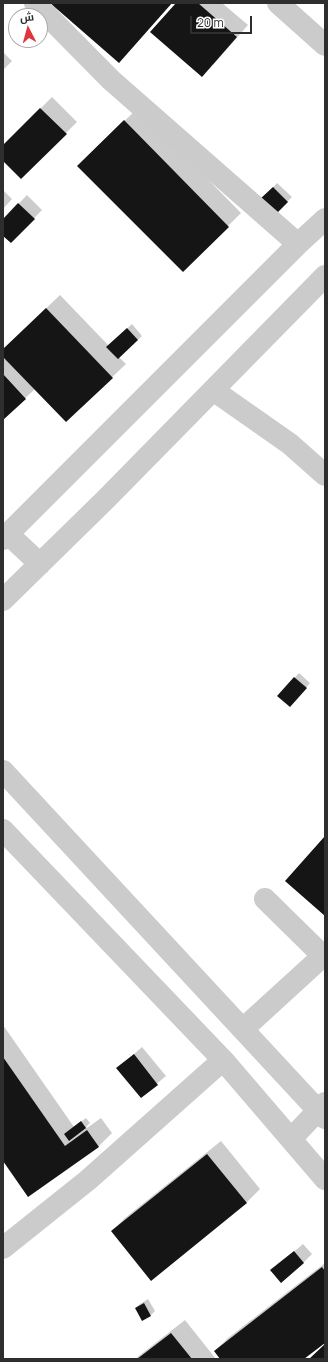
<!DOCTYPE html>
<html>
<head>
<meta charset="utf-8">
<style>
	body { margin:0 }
	#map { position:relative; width:328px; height:1362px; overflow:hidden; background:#fff; font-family:Manrope,Cairo,sans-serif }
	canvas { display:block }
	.frame { position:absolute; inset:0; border:4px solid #2e2e2e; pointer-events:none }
	.north { position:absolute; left:8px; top:8px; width:40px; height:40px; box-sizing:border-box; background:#fff; border:1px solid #ababab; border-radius:50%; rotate:354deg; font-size:11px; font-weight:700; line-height:16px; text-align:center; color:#2e2e2e }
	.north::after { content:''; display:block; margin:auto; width:14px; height:18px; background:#df353d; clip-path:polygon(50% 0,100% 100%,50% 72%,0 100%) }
	.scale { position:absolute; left:190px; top:16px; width:62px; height:18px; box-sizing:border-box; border:2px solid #2e2e2e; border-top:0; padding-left:5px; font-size:12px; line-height:14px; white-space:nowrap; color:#2e2e2e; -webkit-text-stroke:3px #fff; paint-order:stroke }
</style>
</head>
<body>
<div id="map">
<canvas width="328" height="1362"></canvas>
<div class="frame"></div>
<div class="north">ش</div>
<div class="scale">20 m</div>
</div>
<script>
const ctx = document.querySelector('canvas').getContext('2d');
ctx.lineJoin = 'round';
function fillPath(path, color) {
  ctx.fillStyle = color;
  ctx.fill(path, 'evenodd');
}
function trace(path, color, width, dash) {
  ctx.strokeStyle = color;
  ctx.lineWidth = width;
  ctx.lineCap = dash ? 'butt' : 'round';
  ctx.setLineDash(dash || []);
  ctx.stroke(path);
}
const shadow = new Path2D(`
	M51,3H172L119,62Z
	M177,3H222L248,25L213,65Z
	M3,52L12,61L3,70Z
	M52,97L77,122L21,178L3,160V146Z
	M138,108L241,213L183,271L92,152Z
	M277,183L292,197L276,213L262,199Z
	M3,190L12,199L3,209Z
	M27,195L42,210L11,242L3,234V220Z
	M60,295L109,346L132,324L142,336L119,357L126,364L66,421L35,389L3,419V346L5,348Z
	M299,673L310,683L294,702L278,696Z
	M3,1025L74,1127L86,1118L90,1123L86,1127L87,1128L101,1118L112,1133L98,1147L3,1160Z
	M142,1047L166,1076L141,1097L118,1068Z
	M221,1141L260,1189L247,1202L151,1279L112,1231L125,1218Z
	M303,1244L312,1254L303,1263L272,1270Z
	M325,1263V1341L302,1359H222L215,1351L228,1338Z
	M148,1299L155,1311L151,1315L142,1320L136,1308L140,1304Z
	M185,1320L216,1359H135Z`);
const building = new Path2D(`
	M50,3H172L119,63Z
	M176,3H198L237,37L202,77L150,32Z
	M40,108L67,134L21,179L3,161V145Z
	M124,120L229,227L183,272L77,166Z
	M273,187L288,202L276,214L260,199Z
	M18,203L35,219L11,243L3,236V219Z
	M46,308L113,378L66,422L3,357V349Z
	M127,328L138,340L118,359L106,347Z
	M3,374L26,399L3,420Z
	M294,677L307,688L290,707L277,696Z
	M325,836V916L285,881Z
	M134,1054L158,1085L141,1098L116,1068Z
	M3,1057L65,1146L87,1130L99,1147L28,1197L3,1161Z
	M81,1121L86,1128L69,1141L64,1134Z
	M207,1154L247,1203L151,1281L111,1231Z
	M294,1251L304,1263L281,1283L270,1270Z
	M322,1267L325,1271V1343L304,1359H220L214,1351Z
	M144,1303L151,1316L142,1321L135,1308Z
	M171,1333L192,1359H137Z
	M325,1344V1359H309Z`);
const minor = new Path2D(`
	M35,3L111,80L298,244
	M278,3L325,45
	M213,390L290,444L325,475
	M8,534L40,564
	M3,539L298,244L325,219
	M3,600L106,499L325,276
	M3,771L325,1118
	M3,830L223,1060L325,1179
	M265,899L323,956
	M243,1029L323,956H325
	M291,1139L325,1103
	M3,1248L88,1180L223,1060`);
fillPath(shadow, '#0003');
fillPath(building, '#151515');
trace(minor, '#cbcbcb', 22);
</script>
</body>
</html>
